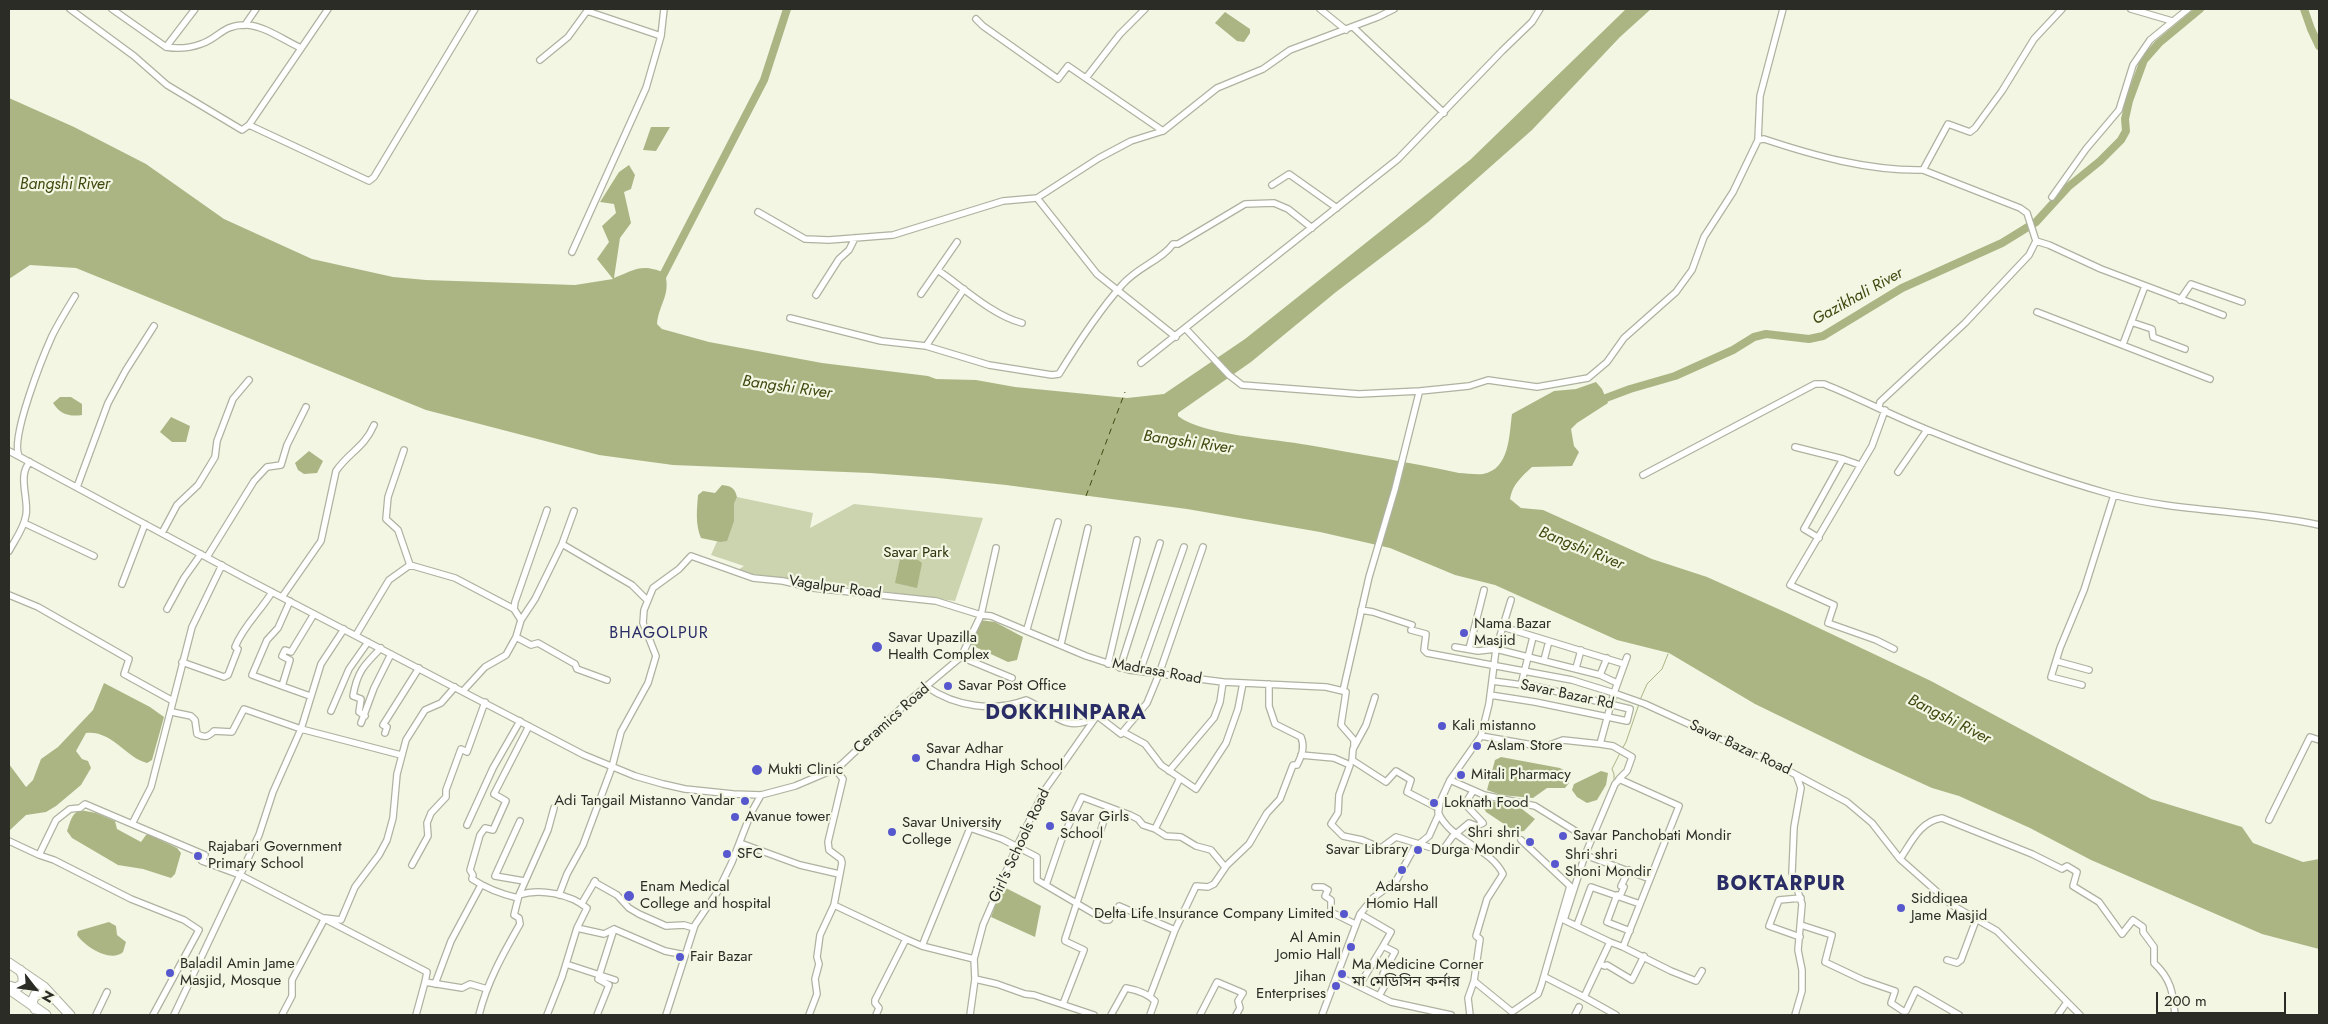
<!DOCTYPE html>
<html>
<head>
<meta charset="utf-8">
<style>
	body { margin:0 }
	#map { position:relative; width:2328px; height:1024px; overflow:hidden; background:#f2f6e3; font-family:Jost,sans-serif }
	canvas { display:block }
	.frame { position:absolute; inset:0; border:10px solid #2a2c25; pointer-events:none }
	.north { position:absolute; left:10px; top:964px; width:50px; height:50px; -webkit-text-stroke:4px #f2f6e3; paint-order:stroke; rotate:120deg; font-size:14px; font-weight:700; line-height:20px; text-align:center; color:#2a2c25 }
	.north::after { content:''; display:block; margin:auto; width:18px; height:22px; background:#2a2c25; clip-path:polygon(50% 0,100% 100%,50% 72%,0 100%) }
	.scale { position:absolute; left:2156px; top:992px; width:130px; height:22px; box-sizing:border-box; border:2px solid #2a2c25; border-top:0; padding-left:6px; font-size:15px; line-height:18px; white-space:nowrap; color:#2a2c25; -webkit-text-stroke:4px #f2f6e3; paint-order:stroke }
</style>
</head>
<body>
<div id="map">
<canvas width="2328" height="1024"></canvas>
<div class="frame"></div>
<div class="north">N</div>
<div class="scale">200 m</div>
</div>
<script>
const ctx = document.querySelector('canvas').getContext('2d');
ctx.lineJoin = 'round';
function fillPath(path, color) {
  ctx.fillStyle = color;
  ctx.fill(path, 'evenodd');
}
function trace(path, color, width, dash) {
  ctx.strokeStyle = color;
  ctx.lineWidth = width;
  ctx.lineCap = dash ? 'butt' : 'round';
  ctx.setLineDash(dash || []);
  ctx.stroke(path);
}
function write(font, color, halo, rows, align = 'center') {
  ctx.font = font + ' Jost,"Noto Sans Bengali",sans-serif';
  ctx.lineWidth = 4.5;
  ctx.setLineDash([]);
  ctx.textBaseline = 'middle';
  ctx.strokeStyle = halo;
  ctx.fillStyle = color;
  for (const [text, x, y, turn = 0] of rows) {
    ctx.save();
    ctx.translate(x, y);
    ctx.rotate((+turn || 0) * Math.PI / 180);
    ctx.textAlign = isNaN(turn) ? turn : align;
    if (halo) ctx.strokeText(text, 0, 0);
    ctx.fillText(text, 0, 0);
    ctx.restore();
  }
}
const green = new Path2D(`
	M737,497L813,513L810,528L854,504L983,518L955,601L799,580L797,584L776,577L735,572L744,566L711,555Z`);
const water = new Path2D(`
	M1626,9H1651L1620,37L1532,130L1428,222L1336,292L1251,362L1178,413V416C1202,435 1275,439 1308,445C1358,454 1409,462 1459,473C1466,473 1476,475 1483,474C1510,469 1509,435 1512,414L1554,391L1576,389L1596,382L1602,389L1608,403L1577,423L1571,429L1574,446L1579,452L1572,466L1532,467C1522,476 1512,485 1510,499L1521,508L1543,510L1652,559L1707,577L1785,612L1931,681L2151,799L2242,827L2253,843L2303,862L2319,859V949L2262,934L2091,860L2030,828L1959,796L1932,788L1862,756L1755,704L1669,653L1617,640L1495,585L1455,575L1390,548L1320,532L1187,509L1006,485L938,478L870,473L673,465L599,455L426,410L76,268L30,265L9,279V98L74,127L146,164L224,219L312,259L393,277L426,280L575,285L613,279L597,259L609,242L602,226L616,213L614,204L600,202L619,172L629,165L635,175L631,189L624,192L631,223L620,238L614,278C635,270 641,263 665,273C671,296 659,303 657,324L662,329L709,342L822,363L928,376L936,379L976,380L1015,387L1127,398L1164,394L1245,339L1470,160Z
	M1225,12L1250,29V33L1244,42L1237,41L1215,23Z
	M651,127H670L656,151L643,150Z
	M60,397H71L82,404V415C69,417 60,414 53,403Z
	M171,417L190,426L186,442H172L160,432Z
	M309,451L323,461L317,473L304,474L298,470L295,463Z
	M722,485C731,486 735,488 737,497L734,504V521L727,541L720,542L701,538C695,524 697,509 698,495L703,491L715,493Z
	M900,559L918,560L922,563L917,588L895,583Z
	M980,620L995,622L1023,637L1017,660L1008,662L969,644Z
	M104,683L150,707L164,717L152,760L147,763C126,758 112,730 86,733L76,751L82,759L88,761L91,768L81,785L56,806L46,812L26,815L9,831V764L26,787L33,780L41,759L58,747L93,710Z
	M1501,757L1560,768L1567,772L1566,778L1569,783L1565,788H1547L1533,798L1501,795L1487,790L1495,760Z
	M1601,771L1608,773L1606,785L1597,800L1587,803L1577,797L1572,790L1574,784Z
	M1487,800L1522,809L1535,819L1524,831L1516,832L1486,812L1482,805Z
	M80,810L96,813L115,821L117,829L141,842L146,835H150L177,848L181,853L175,874L171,878L143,869L118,865L72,838L67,831C70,823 71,814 80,810Z
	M1002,886L1041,906L1035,937L991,917Z
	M109,922L116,926L117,935L126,942L123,952C111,963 85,947 77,935L78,931Z`);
const stream = new Path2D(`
	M1640,700L1647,684L1662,669L1668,654
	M1622,749L1626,742L1639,704
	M1614,781V774L1612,769L1620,753
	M1548,973L1555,947`);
const river = new Path2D(`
	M2304,9L2311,29L2319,46
	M660,281L764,80L787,9
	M1598,401L1630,389L1675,376L1733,350L1754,337L1766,334L1809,339L1823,336L1902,288L2002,243L2036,222L2068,187L2100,161L2121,140L2126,131L2125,119L2129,101L2144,60L2159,43L2200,9`);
const ferry = new Path2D(`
	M1086,496L1125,392`);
const minor = new Path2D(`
	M70,9L134,56L167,85L242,130L249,125L328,9
	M112,9L166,47C177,49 190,48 201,44C219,38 223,24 247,25C265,26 285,41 301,48
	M1320,9L1346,30
	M2131,9L2172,21
	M976,19L983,26L1058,79L1068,66L1163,131
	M245,25L256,9
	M1353,27L1444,113
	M166,47L195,9
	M540,60L568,37L587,11L661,36
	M1086,78L1120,34L1145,9
	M249,125L369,181L374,177L475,9
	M1758,140L1764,139C1815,156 1869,171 1923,170L2020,208L2027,213L2036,241L2029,255L1965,323L1880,402L1879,407
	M1923,170L1948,124L1970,132L1975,128L2002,91L2034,39L2062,9
	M1272,185L1289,174L1337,208
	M2052,197L2086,149L2119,110L2133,65L2150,40L2188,9
	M1037,198L1097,274L1176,337
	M758,212L805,239L829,240L893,235L1003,201L1037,198L1099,158L1131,141L1163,131L1217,88L1263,69L1290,50L1378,17L1394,9
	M2036,241L2049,245L2101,269L2223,315
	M572,252L646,88L661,36L664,9
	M939,271C964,288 992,315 1022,323
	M921,294L957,242
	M816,295L839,259L849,250L855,238
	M2180,300L2191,284L2242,302
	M2037,312L2210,379
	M790,318L881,341L926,346L989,365L1052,375L1059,374C1078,343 1098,312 1122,285C1137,267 1162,260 1173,244H1178L1245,204L1274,203L1288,209L1312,228
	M2131,322L2152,329L2153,337L2185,349
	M1186,329L1229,375L1242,385L1359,394L1420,391
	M2123,344L2145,286
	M926,346L964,289
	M1141,363L1398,159L1502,51L1532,22L1540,9
	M1885,410L1872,446L1790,585L1834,605L1828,623L1876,640L1894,649
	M1795,447L1843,459L1804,529L1819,538
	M404,450L388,497L386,519L398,530L410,565
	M9,451L245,578L584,755L635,776L663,784L685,789L733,794L761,795L795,786L835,769L842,764L911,699L961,657L981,615L996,548
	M19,456C10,438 43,356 52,336C59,322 67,309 75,296
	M1843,459L1860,465
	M1898,472L1927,430
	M1643,475L1815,384H1824C1859,398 1893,416 1928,430C1987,454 2049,477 2110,494C2176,512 2251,510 2319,525
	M77,487L108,403L126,370L154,326
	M574,511L562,544L632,585L647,600
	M24,523L94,556
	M162,533L177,505L198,485L215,457L217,441L233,399L249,380
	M9,551C15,540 24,528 26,515C29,499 17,475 30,462
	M207,557L254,481L267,467L281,465L287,445L306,407
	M122,584L145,524
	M9,595L38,607L129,659L124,674L173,701
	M282,597L321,541L336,471C349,452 364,448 374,425
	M167,609L184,578L201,554
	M1361,610L1373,612L1412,625
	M521,620L514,609L515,602L547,510
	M1503,627L1624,664
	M1027,629L1058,522
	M1411,630L1426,634L1424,650L1427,653L1572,680L1614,693L1645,704L1772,762L1847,802L1872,823L1900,859L1952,905L1997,931L2080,1015
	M356,635L389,580L410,565L455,578L514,609
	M516,637L531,645L538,643L575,664L577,669L607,680
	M1061,644L1088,528
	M1455,647L1478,651L1496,649L1600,675L1617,683
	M1469,649L1484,590
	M961,657L1012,678
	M1544,660L1549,641
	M2056,661L2089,670
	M182,662L224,677L228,675L238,649L235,647C244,625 260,612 272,592
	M1108,664L1137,540
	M1120,668L1160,543
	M1576,668L1581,650
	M1140,671L1184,547
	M1600,675L1607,658
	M1521,685L1533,637
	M2082,685L2051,677L2060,648L2084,590L2114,495
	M282,686L252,675L267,640L278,628L290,601
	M927,687C956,707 994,712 1026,700C1052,711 1064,734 1094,718
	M463,691L485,667L506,655L516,637L521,620L535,599L562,544
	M1346,692L1341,725L1354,740V747
	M1490,695L1535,702L1627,721L1630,709L1538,687L1492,681
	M310,696L282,686L290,660L282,656L285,650L291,652L314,614
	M331,711L349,669L368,642
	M172,712L191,716L195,720L197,734C205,738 208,737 214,731L232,732L244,709L301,729L321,664L344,629
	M365,716L359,712L361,699L353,696C357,672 364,665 381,648
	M361,723L374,688L391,654
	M1123,732L1145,744L1161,765L1196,789L1226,743L1238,709L1243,683
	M385,733L387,727L383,725L419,668
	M1481,736L1544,747L1563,740L1600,744L1614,693L1627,657
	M1301,755L1334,758L1350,765L1339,795L1338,813L1331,824L1343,836L1362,840L1381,848L1396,837L1442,851L1452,837L1469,823L1477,826L1483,823L1465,804L1473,791
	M1352,760L1386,782L1396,771L1411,780L1407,792L1438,808
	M1352,761L1353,749L1366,725L1375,697
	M835,769L843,779L828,842L829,850L841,859L842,863L834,905L906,939L875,1000V1003L879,1008L876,1015
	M1169,771L1214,718L1220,702L1223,682
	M1180,778L1155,829L1166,836L1181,837L1196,846L1211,850L1225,867
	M1450,780L1484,795L1535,806L1577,832
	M1438,812C1450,841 1490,847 1503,874L1487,899L1476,936L1480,939L1474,981L1468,998L1470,1015
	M2269,820L2310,737L2319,740
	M520,821L495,876L524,881
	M132,824L151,787L192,627L222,565
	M467,825L493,768L520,721
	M9,841L39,855L54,860L131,899L184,920L199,930L153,1015
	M740,843L800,865L839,874
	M39,855L56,820L70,809L80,808L85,804L205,855L202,861L240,875L427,972L425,982
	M1585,855L1650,879
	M1900,859C1911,843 1920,821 1942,818L2032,854L2062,869L2067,866L2077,872L2073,886L2099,902L2122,934L2133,920L2143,927V932L2154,947V963C2171,979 2173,992 2175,1015
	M412,865L428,836L427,823L431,813L446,797V790L461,749L467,752L485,702
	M594,882L617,895L629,908L639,914L666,926L684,925L694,928
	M1046,885L1061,841L1082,797L1130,815L1138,819L1143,825L1155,829
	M1315,887H1323L1328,890L1325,896L1331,900V912L1355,924
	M519,895L548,830L554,808
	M559,895L567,874L583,845L612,767L621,732L648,683L656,656L643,623L644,610L653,588L679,569L691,556L753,578L783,581L813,588L936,601L981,615L991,616L1086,656L1129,670L1223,682L1326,687L1343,691L1369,577L1395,489L1419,393L1420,391L1469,386L1488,380L1537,387L1588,378L1607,362L1624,338L1676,292L1692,270L1704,237L1733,192L1758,140L1760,96L1783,9
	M1617,895L1607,922L1630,931
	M1620,896L1624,887L1621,886L1629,870
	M518,898C501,894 487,889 472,879L473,875L470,870L480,835L485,828L493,830L506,801L494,794L529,726
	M582,903L595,881
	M1360,914L1391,932L1383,946L1395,952L1383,974L1389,978L1379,996
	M1577,925L1591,887L1640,904
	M1801,925L1832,935L1825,962L1863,980L1895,991L1891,1003L1903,1011H1906L1916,990L1959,1015
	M1800,937L1769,926L1779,900L1801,898
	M906,939L922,946L970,828L1002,839L1037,857V880L1105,920H1109L1119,906L1175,930L1196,886L1208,887L1214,884L1227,865L1249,844L1267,813L1280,799L1293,765H1297C1302,755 1305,747 1301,737L1275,724L1269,706V684
	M1610,942L1564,920L1585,855L1615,784L1619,780
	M922,946L974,959
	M1623,947L1671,971L1696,981L1702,971
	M1947,960L1957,963L1961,960L1976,920
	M566,964L615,980
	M1600,964L1605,966L1607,965L1632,980L1644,956
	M1338,976L1391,1002L1451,1015
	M1545,977L1584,997L1610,942L1623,947L1679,806L1619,779L1627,771L1632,757L1613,746L1600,744
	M975,979L997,984L1025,994L1034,995L1094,1015
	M1474,981L1512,1012L1538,994L1541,986L1570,886L1521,840
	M435,984L451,941L481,885
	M1359,986L1383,946
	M1150,996L1175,930
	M1584,997L1616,1015
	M1063,1004L1084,950L1065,941V939L1108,808
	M96,1015L107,992
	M174,1015L259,835L273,792L301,729L401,755
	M282,1015L292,996V980L325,918L341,920L355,887L379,855L387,840L393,818L397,774L406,740L425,710L441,703L455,687
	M416,1015L425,982L462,988L470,984L487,989
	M479,1015C487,982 503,954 520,924L519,918L514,915L519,895C540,888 570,894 587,908L577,928
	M547,1015L562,977L577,928L604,934L614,929
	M597,1015L609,985L598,979L614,929L665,951L685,955
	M666,1015L695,925L718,891L732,862L751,813L761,795
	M809,1015L817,994L815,979L819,964L817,957L820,935L834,905
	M970,1015L975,979L974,959L983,925L1017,846L1044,791L1096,717H1099L1121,734L1147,703L1159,674L1203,547
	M1111,1015L1126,988C1137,990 1147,993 1155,1001L1150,1015
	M1200,1015L1217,982L1243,993L1238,1001L1240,1008L1236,1015
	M1322,1015L1360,914L1373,898L1396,881L1414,848L1429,836L1438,816L1440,802L1450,780L1481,736L1489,704L1496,649L1511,600
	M1575,1015L1579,1007
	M1795,1015L1802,991V970L1798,950L1802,904L1792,873L1794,827L1801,788L1797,777
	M2058,1015L2067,1002`);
const highway = new Path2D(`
	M9,963L44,987L70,1015
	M9,986L16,988L23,984V976L20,970
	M9,989L46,1015
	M35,1009L32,1002L35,995L44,994L51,999`);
const markers = [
	[1464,633,5,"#5757ce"],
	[877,647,6,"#5757ce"],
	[948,686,5,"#5757ce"],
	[1442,726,5,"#5757ce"],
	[1477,746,5,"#5757ce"],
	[916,758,5,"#5757ce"],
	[757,770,6,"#5757ce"],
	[1461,775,5,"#5757ce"],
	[745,801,5,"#5757ce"],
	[1434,803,5,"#5757ce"],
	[735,817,5,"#5757ce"],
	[1050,826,5,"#5757ce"],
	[892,832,5,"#5757ce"],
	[1563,836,5,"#5757ce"],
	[1530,842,5,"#5757ce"],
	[1418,850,5,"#5757ce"],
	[727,854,5,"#5757ce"],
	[198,856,5,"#5757ce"],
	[1555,864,5,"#5757ce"],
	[1402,870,5,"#5757ce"],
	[629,896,6,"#5757ce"],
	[1901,908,5,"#5757ce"],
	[1344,914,5,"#5757ce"],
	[1351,947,5,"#5757ce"],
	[680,957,5,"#5757ce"],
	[170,973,5,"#5757ce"],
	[1342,974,5,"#5757ce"],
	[1336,986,5,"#5757ce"]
];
const parkNames = [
	["Savar Park",916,553]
];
const streetNames = [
	["Vagalpur Road",835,588,8],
	["Madrasa Road",1157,672,10],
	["Savar Bazar Rd",1567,695,12],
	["Ceramics Road",892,719,-42],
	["Savar Bazar Road",1740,748,25],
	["Girl's Schools Road",1020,846,-65]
];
const poiNames = [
	["Nama Bazar",1474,624],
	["Masjid",1474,641],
	["Savar Upazilla",888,638],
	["Health Complex",888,655],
	["Savar Post Office",958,686],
	["Kali mistanno",1452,726],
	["Aslam Store",1487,746],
	["Savar Adhar",926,749],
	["Chandra High School",926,766],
	["Mukti Clinic",768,770],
	["Mitali Pharmacy",1471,775],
	["Adi Tangail Mistanno Vandar",735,801,"right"],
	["Loknath Food",1444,803],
	["Avanue tower",745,817],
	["Savar Girls",1060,817],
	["School",1060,834],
	["Savar University",902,823],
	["College",902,840],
	["Shri shri",1520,833,"right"],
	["Durga Mondir",1520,850,"right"],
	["Savar Panchobati Mondir",1573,836],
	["Rajabari Government",208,847],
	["Primary School",208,864],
	["Savar Library",1408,850,"right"],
	["SFC",737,854],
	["Shri shri",1565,855],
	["Shoni Mondir",1565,872],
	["Enam Medical",640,887],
	["College and hospital",640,904],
	["Adarsho",1402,887,"center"],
	["Homio Hall",1402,904,"center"],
	["Siddiqea",1911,899],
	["Jame Masjid",1911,916],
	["Delta Life Insurance Company Limited",1334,914,"right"],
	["Al Amin",1341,938,"right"],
	["Jomio Hall",1341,955,"right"],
	["Fair Bazar",690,957],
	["Baladil Amin Jame",180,964],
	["Masjid, Mosque",180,981],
	["Ma Medicine Corner",1352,965],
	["মা মেডিসিন কর্নার",1352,982],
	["Jihan",1326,977,"right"],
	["Enterprises",1326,994,"right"]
];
const waterNames = [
	["Bangshi River",65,185],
	["Gazikhali River",1858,297,-29],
	["Bangshi River",787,388,8],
	["Bangshi River",1188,443,8],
	["Bangshi River",1581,549,22],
	["Bangshi River",1949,720,27]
];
const neighbourhoodNames = [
	["BHAGOLPUR",659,634]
];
const districtNames = [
	["DOKKHINPARA",1066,714],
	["BOKTARPUR",1781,885]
];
fillPath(green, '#cbd3af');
fillPath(water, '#abb584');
trace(stream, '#abb584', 1);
trace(river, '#abb584', 8);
trace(ferry, '#40480f', 1, [6, 5]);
trace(minor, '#aeb2a0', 8);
trace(highway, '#aeb2a0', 11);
trace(minor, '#fff', 5.5);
trace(highway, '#fff', 9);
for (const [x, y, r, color] of markers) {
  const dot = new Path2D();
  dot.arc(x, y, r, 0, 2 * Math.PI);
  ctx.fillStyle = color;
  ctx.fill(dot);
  trace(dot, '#f2f6e3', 2);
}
write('15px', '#2d320b', '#f2f6e3', parkNames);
write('15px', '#2a2c25', '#f2f6e3', streetNames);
write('15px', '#2a2c25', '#f2f6e3', poiNames, 'left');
write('italic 16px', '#40480f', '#f2f6e3', waterNames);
ctx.letterSpacing = '1px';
write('16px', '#2a2c66', '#f2f6e3', neighbourhoodNames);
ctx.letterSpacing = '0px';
ctx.letterSpacing = '1px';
write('bold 20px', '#2a2c66', '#f2f6e3', districtNames);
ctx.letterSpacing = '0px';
</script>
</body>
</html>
